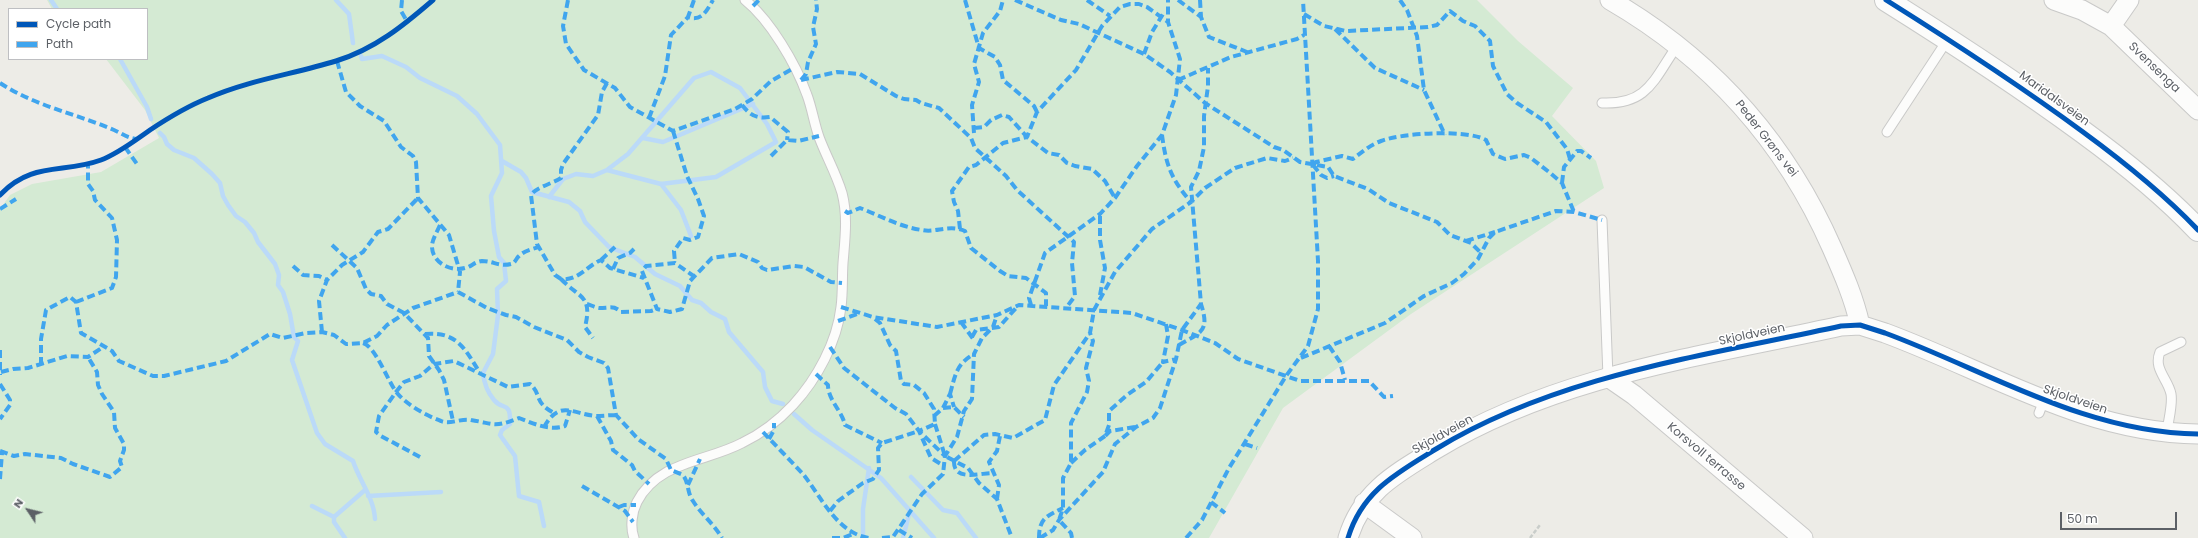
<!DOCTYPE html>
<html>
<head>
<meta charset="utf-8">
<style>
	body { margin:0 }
	#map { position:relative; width:2198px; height:538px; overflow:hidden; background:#edece7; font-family:Poppins,sans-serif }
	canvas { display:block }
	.legend { position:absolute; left:8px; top:8px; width:140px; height:52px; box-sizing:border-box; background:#fff; border:1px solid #bebfc2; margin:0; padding:5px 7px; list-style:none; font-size:12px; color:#5c6066 }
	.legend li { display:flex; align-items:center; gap:8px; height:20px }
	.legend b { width:20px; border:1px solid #bebfc2 }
	.north { position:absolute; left:8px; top:490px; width:40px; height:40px; -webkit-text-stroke:3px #fff; paint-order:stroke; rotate:305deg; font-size:11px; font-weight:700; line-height:16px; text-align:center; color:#5c6066 }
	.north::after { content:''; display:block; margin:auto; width:14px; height:18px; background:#5c6066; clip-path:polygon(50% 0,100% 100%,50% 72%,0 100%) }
	.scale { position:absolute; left:2060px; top:512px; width:117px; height:18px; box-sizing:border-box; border:2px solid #5c6066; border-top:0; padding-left:5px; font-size:12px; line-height:14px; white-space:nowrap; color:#5c6066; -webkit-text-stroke:3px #fff; paint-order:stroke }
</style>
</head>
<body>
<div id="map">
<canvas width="2198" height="538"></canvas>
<ul class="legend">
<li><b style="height:5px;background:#0057b8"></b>Cycle path</li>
<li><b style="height:5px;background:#40a5ee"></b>Path</li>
</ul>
<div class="north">N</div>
<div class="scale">50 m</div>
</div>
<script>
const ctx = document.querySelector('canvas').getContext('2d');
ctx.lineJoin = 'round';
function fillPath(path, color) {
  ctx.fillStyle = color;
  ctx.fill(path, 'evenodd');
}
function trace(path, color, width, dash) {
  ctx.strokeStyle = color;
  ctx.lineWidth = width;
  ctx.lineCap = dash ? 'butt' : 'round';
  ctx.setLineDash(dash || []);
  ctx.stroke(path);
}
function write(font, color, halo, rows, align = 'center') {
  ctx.font = font + ' Poppins,sans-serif';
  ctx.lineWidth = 3;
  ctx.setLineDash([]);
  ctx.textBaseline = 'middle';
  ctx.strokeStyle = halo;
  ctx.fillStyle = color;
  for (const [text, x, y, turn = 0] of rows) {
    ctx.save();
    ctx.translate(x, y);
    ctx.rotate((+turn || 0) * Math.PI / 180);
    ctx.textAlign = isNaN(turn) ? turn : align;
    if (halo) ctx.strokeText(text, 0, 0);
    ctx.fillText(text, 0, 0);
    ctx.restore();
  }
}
const green = new Path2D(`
	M47,0H1477L1518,41L1573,88L1552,116L1596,161L1604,188L1411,314L1283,408L1209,538H0V209L10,195L32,184L101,172L159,138L145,110L106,59H147V9H52Z`);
const stream = new Path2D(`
	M51,0L57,9
	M336,0L349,14L353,43
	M361,56L362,59L382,56L406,67L420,78L457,96L477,114L500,145L502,173L491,196L494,231L499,257L504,263L506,281L497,289L498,315L493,354L483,373C484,382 488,393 494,400C503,411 511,400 510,424L502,430L500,435L515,456L519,496L539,502L544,526
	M120,59L147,107L151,119
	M160,133L164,137L167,144L174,150L194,158L212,174L220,183L223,196L228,205L236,216L245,222L254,233L258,242L275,264L279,275L278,285L283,292L290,314L294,337L298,341L292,360L317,433L325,444L353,461C359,480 374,498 375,519
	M643,138L663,142L753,104
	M502,161L521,172L526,178L532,192L569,202L580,211L585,222L609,247L635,257L655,274L680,286L692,300L701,303L711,312L725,319L729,332L763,372L765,387L772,401L783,404
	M607,170L661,184L716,177L776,142
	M661,184L681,210L691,236
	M549,197L563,179L576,174L593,176L607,170L628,154L694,78L711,72L740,88L767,124L775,140
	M794,414L812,430L881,478L934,538
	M911,477L943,510L957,513L976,538
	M368,496L441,492
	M312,506L334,517
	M345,538L334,522V517L365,490
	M863,538V509L869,468
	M903,538L910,510`);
const path = new Path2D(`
	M1530,538L1540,525`);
const service = new Path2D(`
	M1602,103C1648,105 1654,79 1677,46
	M1887,132L1948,39
	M1602,220L1608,377
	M2039,413L2044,400
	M2167,432C2168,421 2173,405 2171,394C2168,379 2153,369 2160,352L2181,342
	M634,538C630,527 632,512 637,502C658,461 706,462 742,443C761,434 779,420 793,405C817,379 837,342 841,307C843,292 842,277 843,263C845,239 848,216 842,193C836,173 826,156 819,137C814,123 812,108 807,95C796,64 770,20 745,0`);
const minor = new Path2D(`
	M1610,0C1712,59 1785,141 1832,248C1843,273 1854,298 1860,325
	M2054,0L2082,10L2111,26L2198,110
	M2111,26L2129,0
	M1608,377L1634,395L1803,538
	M1364,503L1412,538
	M1348,538C1362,491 1397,473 1436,449C1558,375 1704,356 1841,326L1860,325L1885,333C1988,371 2085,433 2198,434`);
const secondary = new Path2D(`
	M1886,0C1953,42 2019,85 2083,132C2124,162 2163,193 2198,230`);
const quiet = new Path2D(`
	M402,0L401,11L408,23
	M568,0L563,26L566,44L584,70L615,88L630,107L673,131L735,109L752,99L771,81L794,68
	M694,0L688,17C702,22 707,10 713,0
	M965,0L979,48L995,57L1000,65L1003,80L1034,106L1037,112
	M1015,0L1061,20L1079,24L1144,54L1170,72L1205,103L1274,147L1283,150L1300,162L1328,167L1334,176L1368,189L1389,203L1437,222L1450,235L1471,243L1480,252
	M1087,0L1110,16
	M1178,0L1201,17L1209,37L1247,52
	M1200,0L1201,17
	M1400,0L1407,10L1417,36L1424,90L1445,135
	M753,6L759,0
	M1304,14L1324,26L1346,31L1428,27L1437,25L1450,11L1463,21L1475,26L1490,41L1493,66L1507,94L1517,103L1546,122L1567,149L1570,159
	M1335,29L1375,68L1424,90
	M1144,54L1152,32L1163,14
	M337,61L346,92L360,106L384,121L401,147L413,156L416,162L418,198L449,235L460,272L458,292
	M801,80L837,72L860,74L896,96L904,99L916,100L921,103L939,108L971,138L975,148L1006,176L1017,190L1074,242L1072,263L1075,296L1066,308
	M801,80L806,74L808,62L816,44L813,27L817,9L816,0
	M1178,80L1231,57L1297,39L1304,35
	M0,83C35,106 77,114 114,130C123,134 127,138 137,139
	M607,83L602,92L598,115L563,164L561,170V178C552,184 536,187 531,195L537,244L555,275L561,279C578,281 587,266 601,260L610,268L644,278
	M742,105C750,115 756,119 770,117L788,132L787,140
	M649,118L665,76L671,35L688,17
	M974,128L984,127L991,120L1002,115L1009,117L1027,137L1048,153L1059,155L1067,163L1075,166L1092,169L1105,181L1115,198
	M673,131L687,176L698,199L704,216L698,237L690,240L683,238L674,251L675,263
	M974,133L972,105L979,82L974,64L983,33L1000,11L1003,0
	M1162,135C1166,165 1171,179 1191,202
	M125,147L137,164
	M771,156L787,140L798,141L819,136
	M1313,165L1316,162L1342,156L1353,159C1362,152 1370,145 1381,141C1402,133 1467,129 1486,140L1493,154L1505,159L1524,155L1531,158L1549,172L1562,183L1574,212
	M1313,165L1321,175L1327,178L1334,176
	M1562,183L1564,167L1577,151H1581L1591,158
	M0,209L16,199
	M845,211L848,213L860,208C881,216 900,227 922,230C936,233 949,224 965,231L971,248L1000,271L1008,276L1026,278L1046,293V306
	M440,225C437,232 433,238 432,245C431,262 450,272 465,268C471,267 474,262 482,261C494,261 499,267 511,264C515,264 516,258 519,256C524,251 532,249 539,247
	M960,229L958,211L954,202L952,191L969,167L976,165L1003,143L1027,137L1037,112L1076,70L1102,26L1120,7L1130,4H1139L1147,7L1168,22
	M1466,241L1495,232
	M332,245L357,268L366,289L371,294L381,296L387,304L404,313L428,338L429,356L439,370L444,380L453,421
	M601,260L615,247
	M293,266L303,275L319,276L327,280
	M613,269L618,258L630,253L634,249
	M695,277L675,263L646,266L642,271L657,309L670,312L682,309L690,281L712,258L739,254L758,262L762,268L767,270L794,266L804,267L831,282L842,283
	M561,279C579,298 593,295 585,327L593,338
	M458,292L487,308L506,315L516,317L534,327L567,340L579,352L588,357L604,363L608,368L616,415L638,439L666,459L671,470L683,475C689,483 687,493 693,501C701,514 714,524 722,538
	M1100,295L1105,268L1100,240V214
	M76,302L112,288L116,277L117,240L112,218L95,200L93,191L88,184V164
	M587,304C591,305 596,308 600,308C609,308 614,305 621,312L651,311L657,309
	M1031,305L1029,298L1045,253L1100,214L1115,198L1137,166L1162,135L1176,95L1180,59L1168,22V0
	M841,307L873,317L937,327L997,315L1019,305L1132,313L1182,330L1215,343L1238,359L1300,381H1369L1384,397L1393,396
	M875,319L880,323L890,345L896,351L901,381L904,384L914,385L924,393L934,409L935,424L919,431L931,458L944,466
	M838,321L860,313
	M961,322L974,340
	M1166,324L1168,336L1163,362L1176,359
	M322,332L319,301L327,280L342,265L363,252L378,232L388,229L418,198
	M425,334C457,331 465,349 480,373
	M972,337L976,330L999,327L1016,308
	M363,343C376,347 388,382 397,393C407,405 427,416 441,421C450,425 461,418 471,420C496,424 493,428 519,418C535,424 549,431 565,426L570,410
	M1179,345C1201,332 1210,332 1201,304
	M1329,346L1340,362L1345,380
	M830,347L844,368L895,408L906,414L919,431L945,456
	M0,350V375
	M1301,358L1385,323L1424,296L1452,283L1464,274L1478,259L1489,238L1495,232L1556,211L1574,212L1602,220
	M41,365V339L46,310L70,297L76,302L81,333L112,351L119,361L153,376H164L226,361L270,334L283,338L306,333L322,332L334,335L346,344L363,343L377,336L387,325L413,308L458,292
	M1,372L13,369L28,368L67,356L88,357L103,347
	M816,374L828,385C828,400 842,411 845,425L882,443
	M0,384L10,400V405L0,419
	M950,394C955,376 956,364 974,354
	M943,408L950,394L954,407
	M597,416L611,441L613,450L632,465L635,471L649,484
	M934,416L943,408L954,407L964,417
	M935,424L945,456L968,468L979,483L997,499L1012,538
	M544,427C560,399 572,414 596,416C603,416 609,415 616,415
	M1135,427L1110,431L1105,436L1109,425V411L1127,395L1146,382L1163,362
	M763,432C776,446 790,460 803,474C822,498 837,533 869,538
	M769,439L774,430V423
	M1245,444L1257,448
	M0,451L14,456L25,454L61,458L73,464L110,477L122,467L120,461L124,450V444L115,428L114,412L102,394L98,385L97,372L88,357
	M420,457L381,436L376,432L379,416L396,392L404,382L420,376L434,364L454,361L508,387L530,384C542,394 533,402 554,413
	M954,461L984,435L995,434L1013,438L1045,420L1054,385L1090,333L1094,310L1115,272L1152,229L1191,202L1205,188L1235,168L1267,158L1285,161L1293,158
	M954,461C953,482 980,473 993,473
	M1071,463L1085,450L1105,436
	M0,479L2,453
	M688,485L700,459
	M582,486L625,511L633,522
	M997,499L999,485L989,462L997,451L1000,436
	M1211,502L1225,513
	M619,507L624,505H636
	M830,511L838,501L863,483L873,479L879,470L878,448L882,443L919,431
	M899,530L912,538
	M832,538H843L853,534
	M882,538L893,537L922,494L943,474L945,456L957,437L964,411L972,399L974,354L982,338L993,327L997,315
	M1039,538C1039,518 1047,516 1063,508
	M1040,538L1053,530L1059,520L1103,472L1115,444L1136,427L1153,418L1160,408L1176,359L1182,330L1201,304L1191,187L1199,171L1204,147V116L1208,86V68
	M1072,538L1071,533L1059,520L1063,508V478L1071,463V423L1087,392L1089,381L1086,368L1093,341L1090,333
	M1186,538L1202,520L1229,468L1286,376L1308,346L1318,309V261L1303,0`);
const cycleway = new Path2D(`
	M1886,0C1953,42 2019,85 2083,132C2124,162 2163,193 2198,230
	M0,195C32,161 63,174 101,160C119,153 134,141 150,130C168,118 188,106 208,98C249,80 294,74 336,61C375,49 404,25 433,0
	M1348,538C1362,491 1397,473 1436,449C1558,375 1704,356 1841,326L1860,325L1885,333C1988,371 2085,433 2198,434`);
const streetNames = [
	["Svensenga",2154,68,44],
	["Maridalsveien",2054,99,36],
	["Peder Grøns vei",1766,139,52],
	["Skjoldveien",1752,335,-12],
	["Skjoldveien",2075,400,19],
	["Skjoldveien",1443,435,-29],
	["Korsvoll terrasse",1706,457,40]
];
fillPath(green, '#d4ead3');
trace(stream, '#bbdaf8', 4.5);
trace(service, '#c9c9c8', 11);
trace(minor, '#c9c9c8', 21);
trace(secondary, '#c9cac9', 24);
trace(path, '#c9cdca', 2.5, [4, 2]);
trace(service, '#fcfcfb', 9);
trace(minor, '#fcfcfb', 19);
trace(secondary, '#fcfcfb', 22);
trace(quiet, '#40a5ee', 4, [8, 4]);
trace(cycleway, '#0057b8', 5);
write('12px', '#5c6066', '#fff', streetNames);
</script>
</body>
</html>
